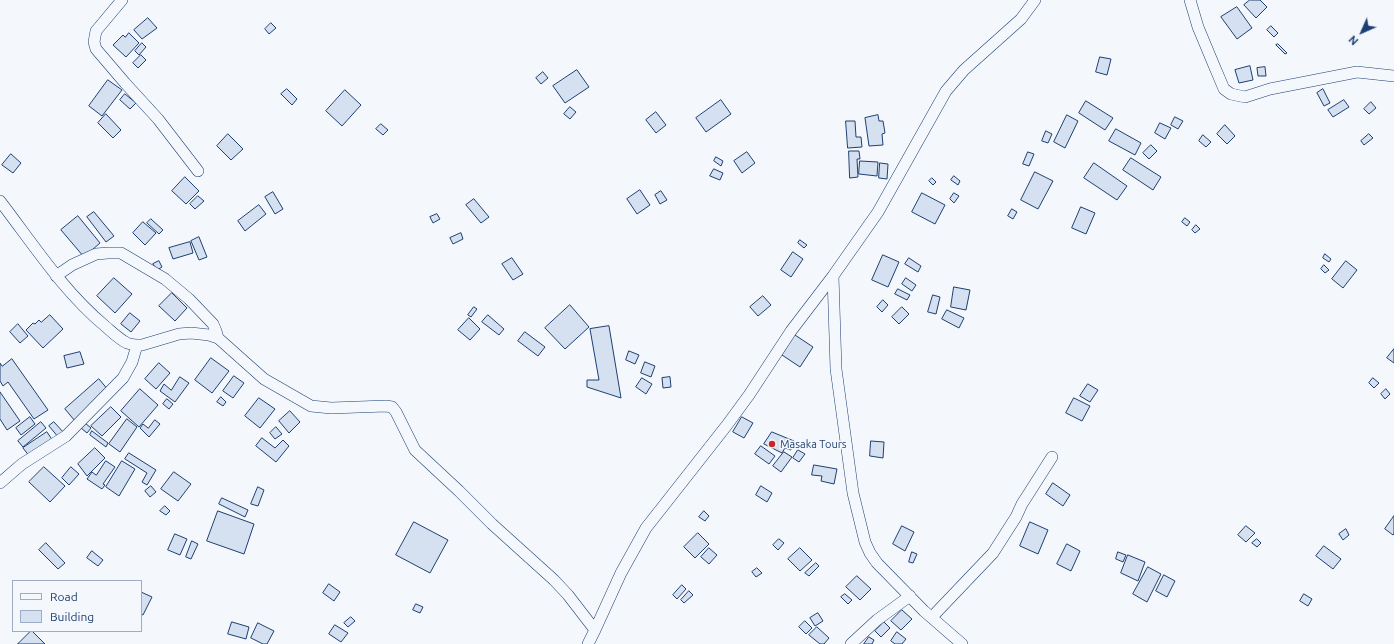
<!DOCTYPE html>
<html>
<head>
<meta charset="utf-8">
<style>
	body { margin:0 }
	#map { position:relative; width:1394px; height:644px; overflow:hidden; background:#f4f7fb; font-family:Ubuntu,sans-serif }
	canvas { display:block }
	.legend { position:absolute; left:12px; top:580px; width:130px; height:52px; box-sizing:border-box; background:#f4f7fb; border:1px solid #9eadc5; margin:0; padding:5px 7px; list-style:none; font-size:12px; color:#1d3f73 }
	.legend li { display:flex; align-items:center; gap:8px; height:20px }
	.legend b { width:20px; border:1px solid #9eadc5 }
	.north { position:absolute; left:1342px; top:12px; width:40px; height:40px; -webkit-text-stroke:3px #f4f7fb; paint-order:stroke; rotate:225deg; font-size:11px; font-weight:700; line-height:16px; text-align:center; color:#1d3f73 }
	.north::after { content:''; display:block; margin:auto; width:14px; height:18px; background:#1d3f73; clip-path:polygon(50% 0,100% 100%,50% 72%,0 100%) }
</style>
</head>
<body>
<div id="map">
<canvas width="1394" height="644"></canvas>
<ul class="legend">
<li><b style="height:5px;background:#f4f7fb"></b>Road</li>
<li><b style="height:11px;background:#d5e0f0"></b>Building</li>
</ul>
<div class="north">N</div>
</div>
<script>
const ctx = document.querySelector('canvas').getContext('2d');
ctx.lineJoin = 'round';
function fillPath(path, color) {
  ctx.fillStyle = color;
  ctx.fill(path, 'evenodd');
}
function trace(path, color, width, dash) {
  ctx.strokeStyle = color;
  ctx.lineWidth = width;
  ctx.lineCap = dash ? 'butt' : 'round';
  ctx.setLineDash(dash || []);
  ctx.stroke(path);
}
function write(font, color, halo, rows, align = 'center') {
  ctx.font = font + ' Ubuntu,sans-serif';
  ctx.lineWidth = 3;
  ctx.setLineDash([]);
  ctx.textBaseline = 'middle';
  ctx.strokeStyle = halo;
  ctx.fillStyle = color;
  for (const [text, x, y, turn = 0] of rows) {
    ctx.save();
    ctx.translate(x, y);
    ctx.rotate((+turn || 0) * Math.PI / 180);
    ctx.textAlign = isNaN(turn) ? turn : align;
    if (halo) ctx.strokeText(text, 0, 0);
    ctx.fillText(text, 0, 0);
    ctx.restore();
  }
}
const building = new Path2D(`
	M1250,0H1260L1267,7L1256,18L1244,5Z
	M1237,7L1252,28L1237,39L1221,17Z
	M148,18L157,28L142,39L134,30Z
	M271,23L276,28L269,34L265,29Z
	M1271,26L1278,33L1274,37L1267,30Z
	M129,33L139,43L126,57L113,45L123,35L125,37Z
	M142,43L146,47L139,55L135,51Z
	M1278,44L1287,53L1285,54L1276,45Z
	M141,55L146,60L138,68L133,63Z
	M1100,57L1111,59L1107,75L1096,72Z
	M1250,66L1253,80L1239,83L1235,70Z
	M1265,67L1266,76H1258L1257,68Z
	M577,70L589,87L565,103L553,86Z
	M543,72L548,78L541,84L536,78Z
	M108,80L122,90L102,116L89,106Z
	M287,89L297,99L292,105L281,94Z
	M1323,89L1330,103L1324,106L1317,93Z
	M345,90L361,105L342,126L326,111Z
	M125,94L136,103L130,109L120,100Z
	M721,100L731,114L706,132L696,118Z
	M1344,100L1349,107L1333,117L1328,110Z
	M1086,101L1113,118L1105,130L1079,113Z
	M1371,102L1376,108L1369,114L1364,109Z
	M570,107L576,112L570,119L564,114Z
	M656,112L666,125L656,133L646,120Z
	M106,114L121,130L113,138L98,123Z
	M878,115L879,121H883L885,133L882,134L883,145L869,146L865,118Z
	M1067,115L1078,121L1065,148L1054,142Z
	M1175,117L1183,121L1178,129L1171,125Z
	M846,121H855L856,137H861L862,147L848,148Z
	M1160,123L1171,128L1165,139L1155,133Z
	M381,124L388,130L383,135L376,129Z
	M1225,125L1235,136L1227,144L1217,134Z
	M1116,129L1141,143L1135,155L1109,141Z
	M1046,131L1052,134L1048,143L1042,141Z
	M228,134L243,149L231,160L217,146Z
	M1369,134L1373,138L1364,145L1361,141Z
	M1203,135L1211,142L1206,147L1199,141Z
	M1151,145L1157,151L1149,159L1143,153Z
	M849,151H859L860,159H857L858,177L850,178Z
	M747,152L755,163L742,173L734,161Z
	M1028,152L1034,154L1029,166L1023,164Z
	M11,154L21,163L13,173L2,165Z
	M716,157L723,161L721,166L714,161Z
	M1131,158L1161,177L1153,190L1123,170Z
	M860,161L878,162L877,176L859,174Z
	M880,163L888,164L887,179L879,178Z
	M1094,163L1127,186L1117,200L1084,178Z
	M714,169L723,173L720,180L710,176Z
	M1035,172L1053,181L1038,209L1021,200Z
	M954,176L960,181L958,185L951,180Z
	M185,177L199,191L186,204L172,191Z
	M932,178L936,182L933,185L929,181Z
	M640,190L650,205L637,214L627,199Z
	M661,191L667,200L660,204L655,195Z
	M273,192L283,209L275,214L265,197Z
	M922,193L945,205L935,224L912,212Z
	M954,193L959,196L954,203L950,199Z
	M198,196L204,201L195,209L190,204Z
	M474,199L489,217L481,223L466,205Z
	M259,205L266,214L245,231L238,221Z
	M1081,207L1095,213L1086,234L1072,228Z
	M1012,209L1017,212L1013,219L1008,216Z
	M94,212L114,236L106,242L87,217Z
	M437,214L440,219L433,223L430,217Z
	M78,216L100,243L84,257L61,230Z
	M1185,218L1190,222L1187,226L1182,222Z
	M151,219L163,230L159,234L147,223Z
	M143,222L156,233L145,245L133,233Z
	M1196,225L1200,229L1195,233L1192,230Z
	M461,233L463,239L453,244L450,238Z
	M199,237L207,257L199,260L191,241Z
	M800,240L807,245L804,248L798,243Z
	M190,242L193,253L173,259L169,248Z
	M793,252L803,259L791,277L781,270Z
	M1325,254L1331,259L1329,262L1323,258Z
	M883,255L899,262L888,287L872,280Z
	M512,258L523,274L513,280L502,264Z
	M909,258L921,266L918,272L905,264Z
	M159,261L162,267L157,270L153,264Z
	M1346,261L1357,270L1343,288L1332,279Z
	M1324,265L1329,270L1325,273L1321,269Z
	M114,278L132,294L115,313L97,296Z
	M906,278L916,285L912,291L902,284Z
	M954,287L970,290L966,310L951,307Z
	M898,289L910,295L907,300L895,294Z
	M172,293L187,308L175,321L159,306Z
	M933,295L940,297L936,314L928,312Z
	M763,296L771,305L758,316L750,307Z
	M883,300L888,305L882,312L877,307Z
	M570,305L589,327L565,349L545,328Z
	M474,307L477,309L471,317L468,315Z
	M902,307L909,314L899,324L892,317Z
	M947,310L964,318L959,328L942,319Z
	M130,313L140,321L131,332L121,324Z
	M50,315L63,329L43,348L26,330L33,323L35,324L39,320L41,322Z
	M488,315L504,329L499,335L482,322Z
	M469,318L480,329L470,340L458,330Z
	M18,324L28,336L20,343L10,332Z
	M609,326L621,398L587,387V380H599L590,329Z
	M525,332L545,347L538,356L518,341Z
	M795,335L813,347L800,367L782,355Z
	M1394,349V363L1387,358Z
	M629,351L639,355L635,364L626,360Z
	M80,352L84,364L67,368L64,356Z
	M211,358L229,371L212,393L195,380Z
	M12,359L48,410L34,419L8,382L3,386L0,381V363L2,366Z
	M645,362L655,366L651,377L641,373Z
	M159,363L170,373L156,389L145,379Z
	M234,376L244,383L233,398L223,391Z
	M180,377L189,383L175,402L160,391L164,384L171,390Z
	M670,377L671,387L663,388L662,378Z
	M642,378L652,384L646,394L636,387Z
	M1373,378L1379,383L1374,388L1369,383Z
	M99,379L109,391L75,421L65,409Z
	M1088,384L1098,390L1090,402L1080,396Z
	M140,389L158,405L139,427L121,411Z
	M1386,389L1390,394L1385,399L1381,394Z
	M0,392L20,421L7,430L0,419Z
	M221,397L226,402L223,406L217,402Z
	M259,398L275,409L260,428L245,416Z
	M1074,398L1090,406L1082,421L1066,413Z
	M167,399L173,404L169,409L163,404Z
	M111,407L121,417L102,436L91,426Z
	M290,411L300,422L289,433L279,421Z
	M30,417L35,424L21,435L16,428Z
	M742,417L753,423L744,438L733,432Z
	M127,419L137,427L120,452L109,444Z
	M155,420L160,424L149,437L140,428L143,424L148,428Z
	M41,422L46,428L23,447L18,441Z
	M54,422L64,433L59,438L49,426Z
	M85,423L91,428L87,433L81,428Z
	M276,427L282,434L275,439L270,433Z
	M92,431L108,443L106,447L90,435Z
	M47,432L53,441L30,457L23,448Z
	M772,432L794,441L791,450L785,448L782,453L764,444Z
	M262,438L275,448L283,440L289,446L276,462L256,446Z
	M871,441L884,442L883,458L870,456Z
	M761,446L775,456L769,464L755,454Z
	M95,448L105,458L87,476L78,464Z
	M798,450L805,454L799,462L793,458Z
	M784,452L792,457L781,472L773,466Z
	M129,453L156,470L147,485L142,482L147,473L125,459Z
	M106,461L115,467L103,484L105,485L102,489L87,479L92,472L96,475Z
	M122,461L135,469L119,496L106,487Z
	M814,465L837,469L834,484L821,481L822,476L812,475Z
	M44,467L65,486L50,502L29,482Z
	M71,467L79,474L69,485L62,478Z
	M174,472L191,484L178,501L161,489Z
	M1053,483L1070,495L1063,506L1046,494Z
	M151,486L156,492L150,497L145,491Z
	M761,486L772,493L767,502L756,495Z
	M258,487L264,490L258,506L251,504Z
	M222,498L248,510L245,517L219,504Z
	M165,506L170,511L166,515L160,511Z
	M218,511L254,524L244,554L207,541Z
	M704,511L709,516L705,521L699,517Z
	M1394,516V534L1393,535L1385,529Z
	M414,522L448,540L430,573L396,555Z
	M1030,522L1048,530L1038,554L1020,546Z
	M902,526L914,532L905,551L893,544Z
	M1246,526L1255,533L1246,542L1238,535Z
	M1346,529L1349,535L1343,540L1339,534Z
	M698,533L709,544L695,558L684,547Z
	M175,534L187,539L180,555L168,550Z
	M779,539L784,543L778,550L773,545Z
	M1257,539L1261,543L1257,547L1252,543Z
	M192,541L198,544L191,559L186,557Z
	M46,543L65,563L58,569L39,550Z
	M1067,544L1080,551L1071,571L1057,564Z
	M1324,546L1341,559L1333,569L1316,556Z
	M709,548L717,555L709,564L701,557Z
	M800,548L812,560L800,571L788,559Z
	M92,551L103,560L98,566L87,558Z
	M912,552L917,554L913,563L909,562Z
	M1118,552L1126,555L1123,562L1116,559Z
	M1128,555L1145,562L1138,581L1121,573Z
	M816,563L819,566L809,576L805,573Z
	M1148,567L1161,574L1147,602L1133,594Z
	M757,568L762,573L756,577L752,572Z
	M1164,575L1175,581L1167,597L1156,591Z
	M857,576L871,589L860,600L846,587Z
	M329,584L340,592L334,601L323,593Z
	M682,585L686,589L677,599L673,595Z
	M689,591L693,595L684,603L681,600Z
	M141,592L152,597L143,615L141,614Z
	M845,594L852,600L848,604L841,597Z
	M1304,594L1312,599L1308,606L1300,601Z
	M416,604L423,607L420,613L413,610Z
	M902,610L912,619L901,630L891,621Z
	M818,613L823,621L815,626L810,618Z
	M351,617L355,621L348,627L344,623Z
	M805,621L812,628L806,634L799,627Z
	M232,622L249,627L246,639L228,634Z
	M884,622L890,628L881,637L875,631Z
	M258,623L274,631L267,644H263L251,638Z
	M335,625L348,633L341,642L329,634Z
	M817,627L829,638L824,644H820L809,635Z
	M31,631H32L45,644H18Z
	M897,632L906,639L902,644H895L891,641Z
	M869,637L874,640L872,644H864Z`);
const minor = new Path2D(`
	M122,0L96,31L94,42L96,49L125,83L158,119L198,171
	M1190,0L1198,27L1213,63L1224,89L1231,94L1245,97L1270,89L1357,72L1394,76
	M0,201C33,244 63,291 105,326C112,332 119,339 127,343C132,345 137,345 142,345L179,334L191,333L209,335L218,338L264,379L311,406L331,408L386,406L392,407L396,412L415,450L459,491L492,524L554,580L568,595L595,630
	M56,276L72,265L96,254L108,253H121L165,279L189,299L213,324L216,331L218,338
	M833,276L836,369L853,493L865,542L870,553L877,563L924,611L962,644
	M0,483L22,464L66,436L123,378L132,362L137,345
	M932,617L993,553L1016,517L1022,504L1052,457
	M588,644L595,630L621,573L646,528L727,425L749,395L791,331L833,276L878,212L946,91L964,70L1021,19L1035,0
	M851,644L877,620L910,596`);
const markers = [
	[772,444,4,"#c62828"]
];
const poiNames = [
	["Masaka Tours",780,444]
];
fillPath(building, '#d5e0f0');
trace(building, '#1d3f73', 1);
trace(minor, '#1d3f73', 12);
trace(minor, '#f4f7fb', 11);
for (const [x, y, r, color] of markers) {
  const dot = new Path2D();
  dot.arc(x, y, r, 0, 2 * Math.PI);
  ctx.fillStyle = color;
  ctx.fill(dot);
  trace(dot, '#f4f7fb', 1.5);
}
write('11px', '#1d3f73', '#f4f7fb', poiNames, 'left');
</script>
</body>
</html>
